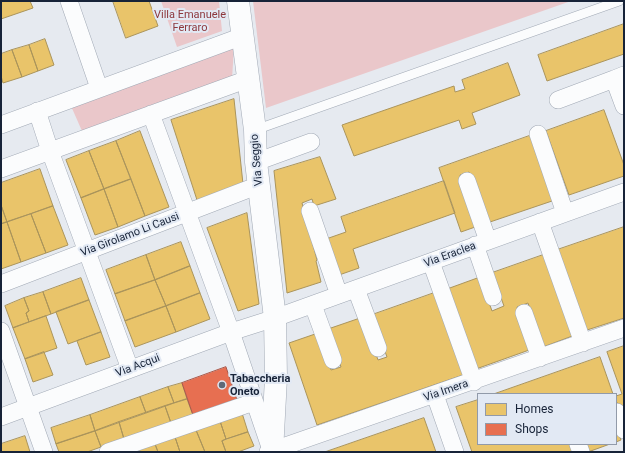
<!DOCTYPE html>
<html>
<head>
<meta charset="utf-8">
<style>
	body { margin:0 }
	#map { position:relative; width:625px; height:453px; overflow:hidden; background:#e6eaf0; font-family:Roboto,sans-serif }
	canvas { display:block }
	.frame { position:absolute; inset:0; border:2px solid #172338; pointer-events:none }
	.legend { position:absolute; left:477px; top:393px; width:140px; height:52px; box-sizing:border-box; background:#e2e9f4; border:1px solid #919aa9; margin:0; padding:5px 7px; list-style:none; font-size:12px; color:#172338 }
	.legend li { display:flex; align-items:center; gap:8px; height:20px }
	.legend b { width:20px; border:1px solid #919aa9 }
</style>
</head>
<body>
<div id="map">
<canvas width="625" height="453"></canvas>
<div class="frame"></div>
<ul class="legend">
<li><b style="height:11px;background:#e9c46a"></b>Homes</li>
<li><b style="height:11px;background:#e76f51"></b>Shops</li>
</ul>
</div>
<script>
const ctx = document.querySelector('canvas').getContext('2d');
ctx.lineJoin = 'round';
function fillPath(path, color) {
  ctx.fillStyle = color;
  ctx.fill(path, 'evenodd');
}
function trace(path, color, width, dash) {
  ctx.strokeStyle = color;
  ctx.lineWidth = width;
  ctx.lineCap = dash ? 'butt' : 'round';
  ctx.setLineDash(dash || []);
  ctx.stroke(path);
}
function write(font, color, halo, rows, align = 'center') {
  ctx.font = font + ' Roboto,sans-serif';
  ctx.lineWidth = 4;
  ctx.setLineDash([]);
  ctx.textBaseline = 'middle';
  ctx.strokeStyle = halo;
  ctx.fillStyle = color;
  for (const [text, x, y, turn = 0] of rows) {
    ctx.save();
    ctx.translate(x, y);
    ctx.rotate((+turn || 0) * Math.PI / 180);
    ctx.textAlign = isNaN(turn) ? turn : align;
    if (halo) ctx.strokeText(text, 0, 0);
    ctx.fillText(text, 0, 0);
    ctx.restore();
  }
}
const green = new Path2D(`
	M161,1H219L222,31L177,47Z
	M253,1H571L266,108Z
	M234,47L232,79L82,131L71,106Z`);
const homes = new Path2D(`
	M1,1H30L33,8L1,19Z
	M113,1H149L158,26L126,38Z
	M624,24V54L547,81L538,55Z
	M45,39L54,65L38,71L29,45Z
	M29,45L38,71L22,77L12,50Z
	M12,50L22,77L3,83L1,76V54Z
	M508,63L520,95L472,113L476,124L462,129L459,120L354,156L342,125L454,86L455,92L465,89L462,80Z
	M234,99L243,184L197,200L171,120Z
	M604,110L624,165V176L569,195L546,131Z
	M140,131L169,207L145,216L116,141Z
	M532,135L555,200L487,223L469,172L460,175L478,226L461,232L439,168Z
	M116,141L131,179L104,189L89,151Z
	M89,151L104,189L81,198L66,160Z
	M320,157L336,199L314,206L312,199L302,203L317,260L316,261L321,282L287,293L274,171Z
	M40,169L53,206L7,222L1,205V183Z
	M131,179L145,216L118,227L104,189Z
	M444,181L455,213L353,249L359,268L339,275L326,239L346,232L341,217Z
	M104,189L118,227L95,235L81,198Z
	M1,205L7,222L1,224Z
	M53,206L68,245L46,253L31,214Z
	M247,213L259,304L238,311L207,228Z
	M31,214L46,253L21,262L7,222Z
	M7,222L21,262L1,269V224Z
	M624,227V318L584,331L557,250Z
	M181,242L190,266L155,280L146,255Z
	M546,254L575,335L543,347L528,303L517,307L532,349L476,369L447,289L480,277L492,311L504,306L492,273Z
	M146,255L155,280L115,294L106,270Z
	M190,266L200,293L166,306L155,280Z
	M81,278L89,300L51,314L43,292Z
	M155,280L166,306L125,321L115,294Z
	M43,292L51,314L29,322L26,313L29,311L24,298Z
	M437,292L466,374L317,425L289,343L318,333L331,370L341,367L328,329L363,317L378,360L387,357L372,315Z
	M200,293L210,319L176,332L166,306Z
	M24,298L29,311L26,313L29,322L13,328L5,306Z
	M89,300L101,332L68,344L56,312Z
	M166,306L176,332L135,347L125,321Z
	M46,316L57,348L25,359L13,328Z
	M101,332L110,357L86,365L77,341Z
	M624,346V418L618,403H616V396L622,394L607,352Z
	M44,352L53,375L33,382L25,359Z
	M600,357L613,394H494Z
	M182,383L187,399L174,403L168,387Z
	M168,387L174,403L146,413L140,397Z
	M140,397L146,413L95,431L90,415Z
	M187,399L193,415L171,423L165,406Z
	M478,400V444H571L574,452H472L456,407Z
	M165,406L171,423L124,439L119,422Z
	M242,413L248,432L226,439L220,421Z
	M90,415L95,431L56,444L51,428Z
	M424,418L436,452H325Z
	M220,421L226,439L222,441L226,452H205L196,430Z
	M119,422L124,439L101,447L95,431Z
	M616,426L621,440L616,442Z
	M196,430L205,452H180L175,437Z
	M95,431L101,447L87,452H59L56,444Z
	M248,432L254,446L238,452H226L222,441Z
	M25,436L30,452H1V444Z
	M175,437L180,452H158L155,444Z
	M155,444L158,452H134Z
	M583,444H610L588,452Z`);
const shops = new Path2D(`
	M226,367L237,400L193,415L182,383Z`);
const lane = new Path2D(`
	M255,130L619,1`);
const street = new Path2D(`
	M69,1L99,88
	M624,75L614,79L624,106
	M558,100L614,79
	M37,111L50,151L130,369
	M151,114L231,332L270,447
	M1,125L243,36
	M538,134L565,213
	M256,162L311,142
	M1,169L248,79
	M467,181L488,241
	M310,211L339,295
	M540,222L583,343
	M475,245L493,297
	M431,262L474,382
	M1,284L259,185
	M356,289L378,348
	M313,305L333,360
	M524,313L540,358
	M1,331L44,452
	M435,395L455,452
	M617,412L624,430
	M1,417L231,332L275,318L624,192
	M578,444L581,452
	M108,452L254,402
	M268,452L624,328`);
const secondary = new Path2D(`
	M238,1L255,130L256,162L275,318L276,378L272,452`);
const markers = [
	[222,385,4,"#5f6978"]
];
const parkNames = [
	["Villa Emanuele",190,15],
	["Ferraro",190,28]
];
const streetNames = [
	["Via Seggio",257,160,-95],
	["Via Girolamo Li Causi",130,235,-21],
	["Via Eraclea",450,255,-20],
	["Via Acqui",138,366,-21],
	["Via Imera",446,391,-19]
];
const poiNames = [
	["Tabaccheria",230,379],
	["Oneto",230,392]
];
fillPath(green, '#eac7ca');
fillPath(homes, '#e9c46a');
trace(homes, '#aa945b', 1);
fillPath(shops, '#e76f51');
trace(shops, '#a9584a', 1);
trace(lane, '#a1a9b5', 10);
trace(street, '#a1a9b5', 18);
trace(secondary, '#a1a9b5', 23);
trace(lane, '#fbfcfd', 9);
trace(street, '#fbfcfd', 17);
trace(secondary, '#fbfcfd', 22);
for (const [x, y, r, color] of markers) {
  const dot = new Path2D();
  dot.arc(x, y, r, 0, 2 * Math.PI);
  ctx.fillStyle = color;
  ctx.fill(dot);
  trace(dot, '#e2e9f4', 1.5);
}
write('11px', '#8d373c', '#e2e9f4', parkNames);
write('11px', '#172338', '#e2e9f4', streetNames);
write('bold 11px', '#172338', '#e2e9f4', poiNames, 'left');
</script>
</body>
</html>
